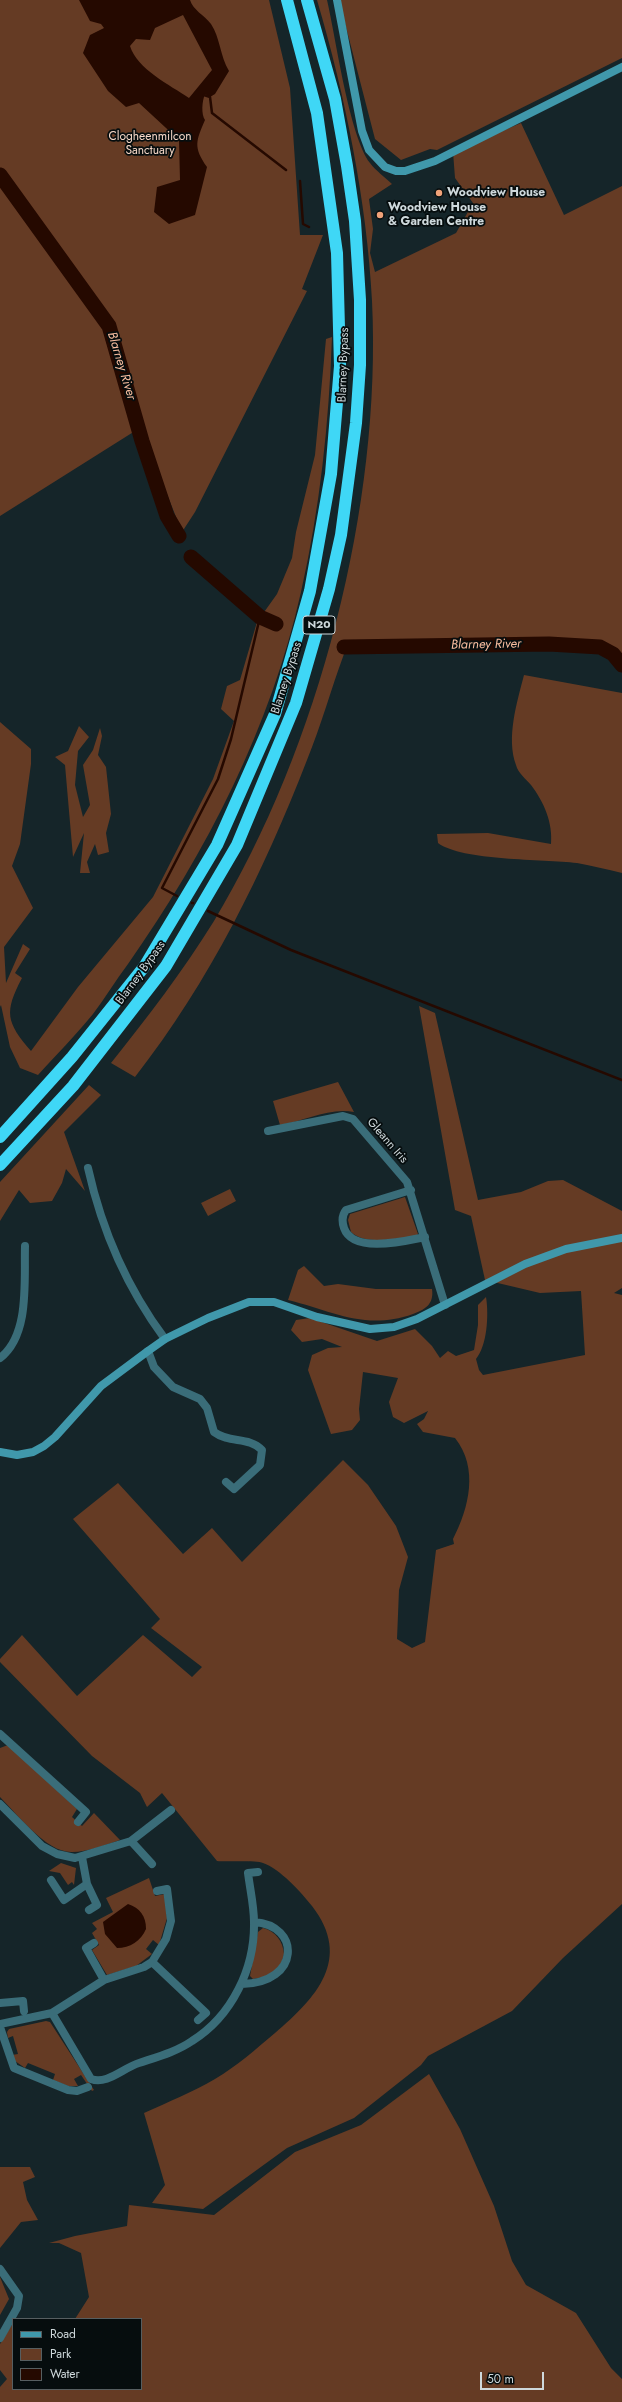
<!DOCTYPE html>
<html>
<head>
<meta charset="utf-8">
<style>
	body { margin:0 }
	#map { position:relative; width:622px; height:2402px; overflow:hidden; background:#152529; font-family:Jost,sans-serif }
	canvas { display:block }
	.legend { position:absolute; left:12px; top:2318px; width:130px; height:72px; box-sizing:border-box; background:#060d0e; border:1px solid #565e60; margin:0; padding:5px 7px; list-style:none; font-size:12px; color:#ced8db }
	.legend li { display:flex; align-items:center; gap:8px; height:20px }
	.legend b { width:20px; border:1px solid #565e60 }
	.scale { position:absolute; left:480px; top:2372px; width:64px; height:18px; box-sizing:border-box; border:2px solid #ced8db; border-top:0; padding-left:5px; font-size:12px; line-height:14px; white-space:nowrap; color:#ced8db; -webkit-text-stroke:3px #060d0e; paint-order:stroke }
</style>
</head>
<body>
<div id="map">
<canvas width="622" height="2402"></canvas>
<ul class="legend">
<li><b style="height:5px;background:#4098ab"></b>Road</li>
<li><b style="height:11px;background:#653b24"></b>Park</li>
<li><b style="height:11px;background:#250900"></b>Water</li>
</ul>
<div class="scale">50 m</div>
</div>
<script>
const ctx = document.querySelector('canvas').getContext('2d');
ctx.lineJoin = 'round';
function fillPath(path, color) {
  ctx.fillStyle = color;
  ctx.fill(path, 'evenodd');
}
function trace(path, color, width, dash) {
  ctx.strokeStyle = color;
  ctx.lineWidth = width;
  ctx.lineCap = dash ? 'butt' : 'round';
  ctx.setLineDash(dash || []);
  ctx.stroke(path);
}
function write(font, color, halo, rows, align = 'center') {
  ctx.font = font + ' Jost,sans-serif';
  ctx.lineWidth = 3.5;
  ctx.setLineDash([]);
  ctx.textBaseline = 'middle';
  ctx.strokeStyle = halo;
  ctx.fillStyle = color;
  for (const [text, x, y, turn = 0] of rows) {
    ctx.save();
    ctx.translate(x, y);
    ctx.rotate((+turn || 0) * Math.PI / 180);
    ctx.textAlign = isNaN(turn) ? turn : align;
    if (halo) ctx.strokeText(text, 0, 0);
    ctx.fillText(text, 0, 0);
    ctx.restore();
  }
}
const green = new Path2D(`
	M0,0H269L290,88L300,235H323L302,289L307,291L195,512L182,532L105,338L135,431L0,516Z
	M317,0H327C336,38 349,135 370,163C376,171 385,177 392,184L369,199L373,229L370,253L375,272L456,233L473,203L455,178L453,152L521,123L564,215L622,186V665L613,654L600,647L533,644L344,647L345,641L340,652L344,654C331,689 321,726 307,760C263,873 210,981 135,1077L111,1063C147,1018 183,971 214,921C319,747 382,505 372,301C367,202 345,95 317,0Z
	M339,0H622V58L437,150L430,149L401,160L375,139Z
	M332,337C329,423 320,508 301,592C271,726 207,852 128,964C116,980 105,998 93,1014C76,1035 56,1055 38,1075L20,1068L10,1047L1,1005L0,1007V722L31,749V764L20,844L12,866L33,908L4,947L6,983L23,944L30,949L15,973L22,978C4,1012 6,1022 31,1051L78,987L153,897L213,779L234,721L221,709L227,686L240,680L257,622L277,594L292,558L296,532L315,455L326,339Z
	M524,675L622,693V873C607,869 592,866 577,863C543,859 462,861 438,843L437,834L488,833L551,844C553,823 544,802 531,785C526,779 518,773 516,765C506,738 517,702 524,675Z
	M79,726L89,737L78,751L75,785L83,817L90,805L83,765L93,750L100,728L102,736L98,755L106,767L111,814L106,833L109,852L98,855L95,844L87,862L90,873H80L84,833L73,857L65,765L55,757L68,751Z
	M419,1006L435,1013L478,1200L521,1192L548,1181L563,1180L622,1211V1288L614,1293L622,1295V1904L563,1958L512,2011L428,2056L421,2065L354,2118L287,2148L203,2209L152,2203L165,2185L144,2113C168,2102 193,2092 215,2079C237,2066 256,2049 275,2033C316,1998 353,1959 312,1906C302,1893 279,1868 263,1863C256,1860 227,1862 217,1861L162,1793L147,1807L140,1793L92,1756L0,1662V1659L22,1635L77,1696L143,1635L192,1677L202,1667L151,1628L160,1619L73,1519L118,1483L183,1554L212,1528L242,1562L343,1460L368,1485L396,1526L408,1557L399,1590L397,1639L412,1648L425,1642L436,1550L454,1544L453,1539C469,1508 479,1468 455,1438L423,1432L417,1424L424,1419L428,1411L404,1423L393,1417L389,1402L398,1378L363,1372L359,1409L360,1420L352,1430L331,1434L308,1370L312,1355L328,1348L342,1347L322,1339L302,1342L291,1330L296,1320L310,1318L377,1341L415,1329L432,1346L440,1358L448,1351L456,1356L474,1350L478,1325V1305L486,1297C489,1315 487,1346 476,1359L479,1370L483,1375L585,1355L581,1291L540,1293L485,1280L471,1216L455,1210Z
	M338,1082L354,1112C330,1107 305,1121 280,1125L273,1101Z
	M89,1085L101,1095L64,1132L85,1191L66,1169L62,1183L52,1201L30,1203L19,1190L0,1221V1182Z
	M230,1189L236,1201L208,1216L201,1203Z
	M405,1197L418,1234L415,1237C395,1238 367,1246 351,1232L348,1220L350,1214Z
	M304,1266L324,1286L338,1284L376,1289H432C434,1303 427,1309 413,1314C365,1331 333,1311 288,1300L298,1270Z
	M8,1745L77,1809L72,1817L82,1826L94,1813L120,1840C105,1845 88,1852 72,1852C47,1853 17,1814 0,1797V1748Z
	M61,1863L76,1868L74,1885L72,1882L68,1885L60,1873L49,1871Z
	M149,1878L155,1896L165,1894L167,1918L159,1945L153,1940L146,1949L152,1954L136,1966L107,1975L92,1950L99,1945L92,1933L97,1929L92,1923L113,1912L106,1898Z
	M263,1928C276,1931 283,1942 284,1954C281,1971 268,1977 253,1979L250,1976L258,1932Z
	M46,2021L50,2022L94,2090L92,2091L81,2075L74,2079L78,2086H68L53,2080L55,2074L28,2063L25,2068L15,2061L12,2055L18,2054L13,2036L8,2038L7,2032L9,2029Z
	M429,2074L460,2129L494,2206L512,2261L526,2285L576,2313L611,2368L622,2379V2402H0V2387L7,2379L0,2370V2344L13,2323V2389H141V2319H75L89,2297L81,2253L59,2243H49L75,2236L127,2226L129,2205L214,2215L295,2152L361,2125Z
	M0,2167H30L35,2177L23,2182L27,2200L38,2220L21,2222L0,2248Z
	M0,2277L9,2299L0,2315Z`);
const water = new Path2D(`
	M79,0H190C193,10 204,15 211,24C220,37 220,56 229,71L215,94L210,97L205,94C202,101 201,114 205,120C196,141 193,147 207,167L195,215L169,224L154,212L157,187L180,180L179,140L139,103L126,107L108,91L83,53L90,35L104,28L101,24L90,21ZM183,15L212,70L189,98C170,85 137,69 130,46L136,39L150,40L155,28Z
	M128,1904C140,1908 146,1916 146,1929C141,1941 130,1948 117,1948L105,1934L103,1922Z`);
const stream = new Path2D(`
	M204,95L210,97L212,113L286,170
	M300,181L303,224L309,227
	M177,896L162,888L218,779L231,739L260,617
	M192,903H193
	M208,911L291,950L622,1080`);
const river = new Path2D(`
	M0,175L109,326L142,441L167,516L179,536
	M191,557L260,617L276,624
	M344,647L549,644L600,647L613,654L622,665`);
const street = new Path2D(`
	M268,1131L343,1116L353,1119L407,1182L445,1305
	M88,1168C102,1231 127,1288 165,1339
	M411,1190L346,1210C342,1215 342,1222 344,1228C353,1254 405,1241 425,1237
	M148,1351L154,1367L173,1387L200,1399L207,1408L214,1432C230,1444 248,1436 262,1450L260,1465L234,1489L226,1482
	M0,1358C30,1335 24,1281 25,1246
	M0,1734L86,1812L78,1822
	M0,1804L42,1846L57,1854L75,1858L131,1841L171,1810
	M131,1841L152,1864
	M82,1857L87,1884L97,1905L89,1910
	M51,1880L64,1900L87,1884
	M94,1943L86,1948L104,1980
	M152,1962L206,2013L198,2020
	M242,1984C301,1983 301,1925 254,1922
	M0,2003L23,2001L24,2011
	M52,2013L91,2079C107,2085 123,2068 139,2063C157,2057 176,2052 192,2041C232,2016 255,1968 254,1922C254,1906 250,1889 248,1873L258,1872
	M0,2024L52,2013L104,1980L144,1967L152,1962L166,1939L171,1921L167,1889L157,1891
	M0,2027L14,2068L68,2090L77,2091L88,2087
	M0,2269L19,2296L17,2308L0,2338`);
const secondary = new Path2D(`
	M337,0L362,131L369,150L385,167L396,171H405L435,161L622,67
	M0,1452L17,1455L33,1452L44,1446L55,1437L101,1386L148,1351L165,1339L208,1318L249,1302H274L317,1317L370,1329L394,1327L417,1319L525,1264L566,1249L622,1238`);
const highway = new Path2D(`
	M0,1137L72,1057L144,967L217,845L275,714L310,591L331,474L340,366L337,253L317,113L287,0
	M0,1165L73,1086L166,966L237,845L296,703L329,589L341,535L356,423L360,365V300L355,221L347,166L335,99L307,0`);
const markers = [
	[439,193,4,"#f0a279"],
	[380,215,4,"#f0a279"]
];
const shields = [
	[319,625,32]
];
const shieldNames = [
	["N20",319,625]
];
const parkNames = [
	["Clogheenmilcon",150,137],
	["Sanctuary",150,151]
];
const poiNames = [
	["Woodview House",447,193],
	["Woodview House",388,208],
	["& Garden Centre",388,222]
];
const streetNames = [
	["Blarney Bypass",344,365,-88],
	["Blarney Bypass",287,678,-72],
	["Blarney Bypass",141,973,-54],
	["Gleann Iris",387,1141,49]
];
const waterNames = [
	["Blarney River",121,366,73],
	["Blarney River",486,645,-1]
];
fillPath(green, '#653b24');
fillPath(water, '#250900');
trace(stream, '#250900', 2.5);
trace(river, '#250900', 15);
trace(street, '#3a6d79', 8);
trace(secondary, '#4098ab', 8);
trace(highway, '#3fd7f6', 12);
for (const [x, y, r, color] of markers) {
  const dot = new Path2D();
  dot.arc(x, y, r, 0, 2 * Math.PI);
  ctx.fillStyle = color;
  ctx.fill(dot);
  trace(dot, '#060d0e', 1.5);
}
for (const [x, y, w] of shields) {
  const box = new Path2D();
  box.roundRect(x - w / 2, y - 9, w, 18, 3);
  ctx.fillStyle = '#060d0e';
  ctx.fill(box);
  trace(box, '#ced8db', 1);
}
write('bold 11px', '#ced8db', null, shieldNames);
write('12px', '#f5d7c7', '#060d0e', parkNames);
write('bold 12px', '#ced8db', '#060d0e', poiNames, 'left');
write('12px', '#ced8db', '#060d0e', streetNames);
write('italic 13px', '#f8bd9f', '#060d0e', waterNames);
</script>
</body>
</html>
